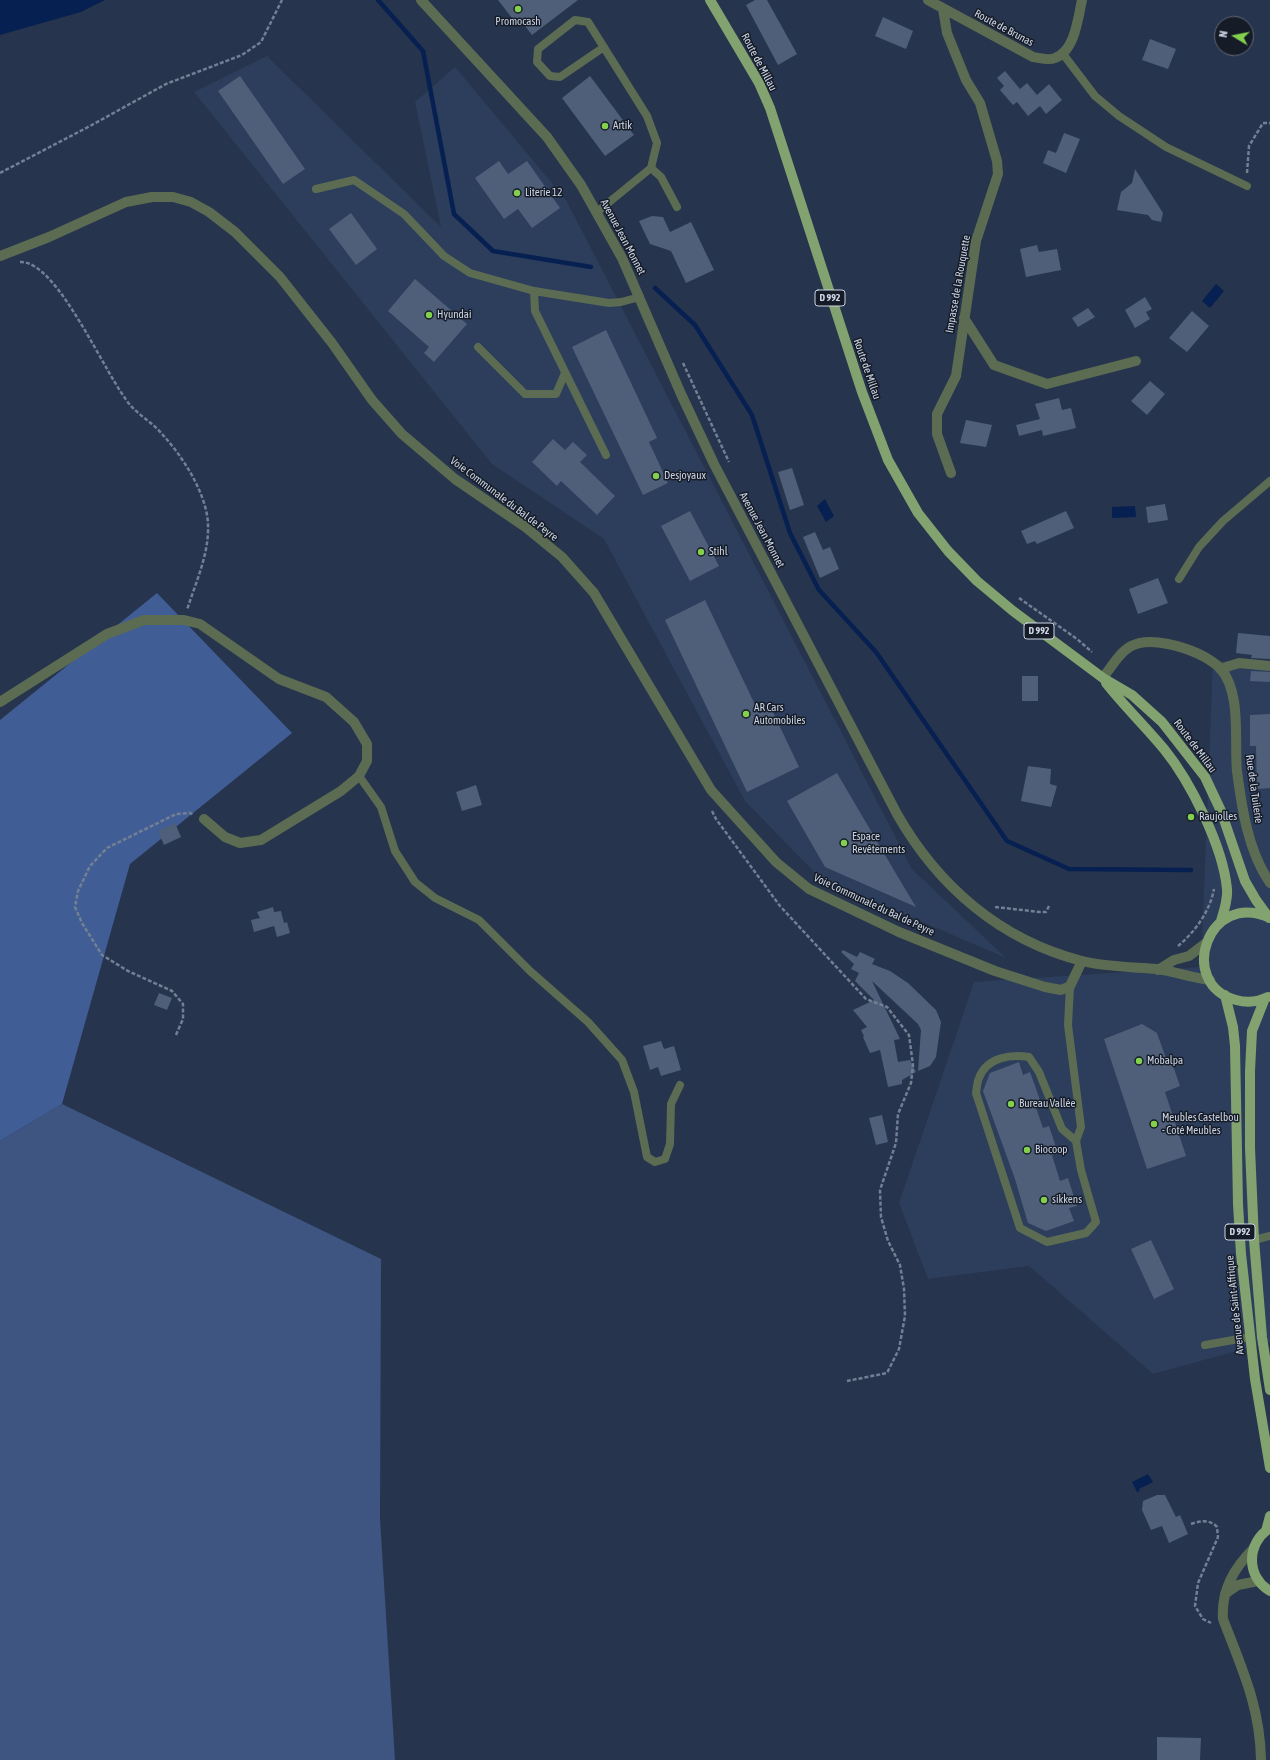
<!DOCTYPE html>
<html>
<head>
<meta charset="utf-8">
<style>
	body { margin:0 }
	#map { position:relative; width:1270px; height:1760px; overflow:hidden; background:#26344d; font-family:"Asap Condensed",sans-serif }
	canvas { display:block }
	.north { position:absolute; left:1214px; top:16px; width:40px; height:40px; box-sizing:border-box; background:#161c27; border:1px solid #5e6673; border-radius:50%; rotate:280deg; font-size:11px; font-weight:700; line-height:16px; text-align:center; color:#cbd4e4 }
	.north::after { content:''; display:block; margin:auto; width:14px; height:18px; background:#83d04e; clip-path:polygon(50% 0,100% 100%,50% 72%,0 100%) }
</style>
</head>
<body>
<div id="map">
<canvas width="1270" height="1760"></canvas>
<div class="north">N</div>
</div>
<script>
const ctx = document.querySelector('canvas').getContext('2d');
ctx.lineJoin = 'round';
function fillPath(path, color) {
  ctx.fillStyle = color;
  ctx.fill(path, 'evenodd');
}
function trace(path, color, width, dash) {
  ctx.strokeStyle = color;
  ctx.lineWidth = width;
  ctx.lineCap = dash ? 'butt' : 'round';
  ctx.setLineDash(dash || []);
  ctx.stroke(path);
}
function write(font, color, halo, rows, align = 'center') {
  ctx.font = font + ' "Asap Condensed",sans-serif';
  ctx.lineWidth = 3;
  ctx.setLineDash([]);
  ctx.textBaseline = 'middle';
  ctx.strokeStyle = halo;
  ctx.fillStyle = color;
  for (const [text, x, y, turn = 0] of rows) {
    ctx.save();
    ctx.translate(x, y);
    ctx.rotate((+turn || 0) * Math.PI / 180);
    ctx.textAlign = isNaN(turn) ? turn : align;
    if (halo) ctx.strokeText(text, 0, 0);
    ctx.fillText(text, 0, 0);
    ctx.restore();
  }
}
const built = new Path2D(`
	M267,56L441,227L415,102L455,67L566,200L912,869L1006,958L820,878L745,801L604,539L492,464L194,92Z
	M1213,660L1270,665V1342L1153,1374L1029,1266L928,1279L899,1203L974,982L1201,967Z`);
const green = new Path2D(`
	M62,1104L381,1259L380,1519L395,1760H0V1141Z`);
const forest = new Path2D(`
	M157,593L292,733L130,864L62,1104L0,1141V720Z`);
const water = new Path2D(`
	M0,0H105L81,12L0,35Z
	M1216,284L1224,291L1210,308L1202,301Z
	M825,499L834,516L826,522L817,506Z
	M1135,506L1136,517L1112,518V507Z
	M1148,1474L1153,1482L1139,1489L1140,1491L1137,1492L1132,1482Z`);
const stream = new Path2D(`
	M378,0L423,51L454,214L493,251L591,267
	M655,288L695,325L752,415L790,533L819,590L876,652L1007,841L1069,869L1191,870`);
const building = new Path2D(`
	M498,0H578L532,35L519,18L515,22Z
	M755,0H767L797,54L778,65L746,5Z
	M883,17L913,31L906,49L875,36Z
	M1150,39L1176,49L1168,69L1142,60Z
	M1005,71L1020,89L1027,83L1037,95L1049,84L1062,100L1046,114L1040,106L1028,116L1017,102L1013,105L1000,90L1004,86L997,78Z
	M240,76L305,169L283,184L218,91Z
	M590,76L634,135L605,156L562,98Z
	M1064,133L1080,139L1066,173L1043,163L1048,150L1056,153Z
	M499,161L508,174L527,161L560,208L532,228L518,209L504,219L475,178Z
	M1135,169L1163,213L1161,222L1152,220L1148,215L1117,210L1121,192L1132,183Z
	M351,213L377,249L356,265L329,229Z
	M652,216L663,217L670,232L691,222L714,270L686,283L671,251L650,244L639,221Z
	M1037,245L1039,252L1057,249L1061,270L1026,277L1020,249Z
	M415,279L467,324L434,362L424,353L429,347L388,311Z
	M1145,297L1152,309L1146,312L1150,319L1135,328L1125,310Z
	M1088,308L1095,317L1078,327L1072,318Z
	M1192,311L1209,326L1187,352L1169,338Z
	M606,330L657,438L649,442L668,483L643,495L572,347Z
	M1150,381L1165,394L1147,415L1131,401Z
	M1059,398L1062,410L1071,408L1076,428L1043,436L1042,430L1019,436L1016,425L1040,419L1035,404Z
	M966,420L992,425L986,447L960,443Z
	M553,439L565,450L573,442L587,455L580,462L615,496L597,515L561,481L557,486L532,462Z
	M792,468L804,505L790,510L778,472Z
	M1165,504L1168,520L1148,523L1146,507Z
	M690,511L719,566L690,581L661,526Z
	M1066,511L1074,528L1037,544L1035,541L1027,544L1021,531Z
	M815,532L823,550L830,547L839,569L820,578L803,537Z
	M1158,578L1168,603L1138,614L1129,589Z
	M705,600L759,713L771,708L799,767L747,792L665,620Z
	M1238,633L1270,636V659L1251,658L1252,655L1236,653Z
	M1251,671L1270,672V682L1250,681Z
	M1022,676H1038V701H1022Z
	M1270,714V788L1257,789L1256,746H1250V715Z
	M1028,766L1051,769L1050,784L1057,786L1051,807L1021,801Z
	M837,773L895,872L916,907L825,867L787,801Z
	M476,785L482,805L462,811L456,792Z
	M175,823L181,837L164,845L158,831Z
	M273,907L274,912L281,911L284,923L287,922L290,933L277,937L274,926L254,932L251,920L260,918L257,912Z
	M843,950L857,957L860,952L875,959L872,964L890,971L908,983L936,1010L941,1022L936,1057L930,1066L918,1071L921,1030L918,1024L872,981L900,1039L894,1040L898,1062L910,1060L916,1072L902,1080V1084L888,1087L880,1050L870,1053L863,1037L864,1036L861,1030L867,1027L853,1010L874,1000L855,981L859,973L851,969L854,964L841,952Z
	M159,993L172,998L167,1010L154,1005Z
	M1142,1024L1157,1033L1168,1064L1172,1063L1180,1086L1165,1092L1186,1156L1147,1169L1104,1039Z
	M661,1041L664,1049L674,1046L681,1070L661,1076L658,1067L650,1070L643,1046Z
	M1019,1062L1023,1075L1030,1072L1040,1100L1034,1102L1043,1128L1049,1126L1058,1153L1052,1155L1060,1181L1068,1178L1077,1206L1069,1208L1074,1221L1046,1231L1028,1223L1015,1179L983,1091L990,1073Z
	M882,1115L888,1142L876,1145L869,1118Z
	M1151,1240L1174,1289L1154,1299L1131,1249Z
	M1157,1495H1165L1176,1517L1180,1515L1188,1534L1169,1543L1162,1526L1151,1530L1142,1510L1143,1501Z
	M1157,1737L1201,1738L1200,1760H1157Z`);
const path = new Path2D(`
	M0,173L90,126L166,84L242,55L261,42L282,0
	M1247,173L1249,146L1263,123H1270
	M20,262C58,260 106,378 131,406C140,416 153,423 162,434C181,455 199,482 206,510C214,544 197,578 187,610
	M683,363L729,462
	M1019,598L1077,639L1092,652
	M712,811L716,819L780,906L866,999L887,1007L909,1035L913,1065L911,1083L898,1114L896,1143L880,1190L881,1217L888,1241L900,1265L904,1289L905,1316L899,1349L887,1373L847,1381
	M995,907L1040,912H1046L1049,906
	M1178,946C1195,932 1210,911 1214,889
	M176,1035L183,1019V1004L172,991L128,971L102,955L82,923L75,907L78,891L90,866L107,848L176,814L190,813L194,815
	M1191,1524C1200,1521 1210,1519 1217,1527L1218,1537L1198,1583L1195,1606L1203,1619L1211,1623`);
const service = new Path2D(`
	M1063,54L1095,96L1119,116L1166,147L1247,186
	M651,168L661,177L677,207
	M316,189L354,180L404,214L444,256L470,273L534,291L609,303L621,302L640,297
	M597,212L651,168L657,143L647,116L588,22L575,20L538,49L537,62L550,76L560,77L604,47
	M534,291L535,311L606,455
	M478,347L525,394H556L565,373
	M1179,579L1199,547L1223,521L1270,481
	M359,776L381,807L395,851L415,882L435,898L479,920L530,971L588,1022L622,1060L634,1092L647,1157L655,1162L665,1159L670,1144L671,1104L680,1085
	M1070,986L1068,1025L1081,1127L1076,1141L1081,1170L1096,1222L1086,1233L1047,1242L1020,1228L976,1093C977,1088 977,1082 979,1078C987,1057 1011,1054 1029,1057L1039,1072L1062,1129L1076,1141
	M1254,1240L1270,1236
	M1205,1345L1250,1337`);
const minor = new Path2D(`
	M421,0L547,137L581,185L622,258L681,394L714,464L897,814C938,886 1000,940 1082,961C1106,967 1132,967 1157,969C1173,971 1193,978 1210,980
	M928,0L1033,57C1040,58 1048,61 1055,58C1075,51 1078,18 1082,0
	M943,9L947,33L966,80L980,103L997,161L998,174L976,241L956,376L937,414V434L951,473
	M0,256L49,237L126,202L152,197H173L191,202L209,212L235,232L280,277L332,343L372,400L402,434L455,479L524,526L562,557L594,593L711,790L776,862L809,889L899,932L995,971L1045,987L1061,990L1070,986L1082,961
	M964,318L994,365L1047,384L1136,361
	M1220,669L1239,663L1270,666
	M1103,678C1123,650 1130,636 1168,644C1187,648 1206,655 1220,668C1242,692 1234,741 1237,771C1242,809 1248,851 1270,883
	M0,702L107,634L144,620H184L200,624L279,679L326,697L354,722L367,744V761L359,776L341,791L261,840L240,843L225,837L204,819
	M1158,970L1174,960L1189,956L1206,943
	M1254,1548C1234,1568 1221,1590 1223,1619C1242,1669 1260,1706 1261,1760
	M1225,1594L1238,1585L1258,1581`);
const primary = new Path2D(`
	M710,0L759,83L770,108L862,392L888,460L918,513L948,551L977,581L1013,611L1103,678L1132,695L1162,722L1205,777L1221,811L1245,881L1256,900L1269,918
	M1106,683C1124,706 1145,726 1164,749C1190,781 1223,846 1227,889C1228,900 1224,911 1221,921
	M1225,995L1233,1027L1235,1046L1238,1204L1241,1254L1255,1379L1270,1468
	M1268,997C1258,1002 1247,1003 1236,1000C1176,984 1208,889 1270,918
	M1265,998L1252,1031L1250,1071V1148L1254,1240L1262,1337L1270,1390
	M1270,1528C1246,1543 1246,1577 1270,1591
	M1266,1531L1270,1516`);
const markers = [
	[518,9,4,"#83d04e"],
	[605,126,4,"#83d04e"],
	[517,193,4,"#83d04e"],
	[429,315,4,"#83d04e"],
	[656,476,4,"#83d04e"],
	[701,552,4,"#83d04e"],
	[746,714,4,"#83d04e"],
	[1191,817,4,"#83d04e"],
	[844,843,4,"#83d04e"],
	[1139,1061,4,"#83d04e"],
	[1011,1104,4,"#83d04e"],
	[1154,1124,4,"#83d04e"],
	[1027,1150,4,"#83d04e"],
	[1044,1200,4,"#83d04e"]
];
const shields = [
	[830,298,30],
	[1039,631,30],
	[1240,1232,30]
];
const shieldNames = [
	["D 992",830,298],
	["D 992",1039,631],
	["D 992",1240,1232]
];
const poiNames = [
	["Promocash",518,22,"center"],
	["Artik",613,126],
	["Literie 12",525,193],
	["Hyundai",437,315],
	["Desjoyaux",664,476],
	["Stihl",709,552],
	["AR Cars",754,708],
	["Automobiles",754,721],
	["Raujolles",1199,817],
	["Espace",852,837],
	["Revêtements",852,850],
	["Mobalpa",1147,1061],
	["Bureau Vallée",1019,1104],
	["Meubles Castelbou",1162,1118],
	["- Coté Meubles",1162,1131],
	["Biocoop",1035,1150],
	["sikkens",1052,1200]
];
const streetNames = [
	["Route de Brunas",1004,28,28],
	["Route de Millau",759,62,62],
	["Avenue Jean Monnet",623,237,62],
	["Impasse de la Rouquette",958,284,-80],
	["Route de Millau",867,369,71],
	["Voie Communale du Bal de Peyre",504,499,37],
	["Avenue Jean Monnet",762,530,62],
	["Route de Millau",1195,746,53],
	["Rue de la Tuilerie",1254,789,82],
	["Voie Communale du Bal de Peyre",874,905,25],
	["Avenue de Saint-Affrique",1235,1305,-96]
];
fillPath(built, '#2c3e5c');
fillPath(green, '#3d5580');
fillPath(forest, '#405e95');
fillPath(water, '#072052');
trace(stream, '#072052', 4.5);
fillPath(building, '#4f5f7a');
trace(path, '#737f93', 2.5, [4, 2]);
trace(service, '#5c6c53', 8);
trace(minor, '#5c6c53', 10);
trace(primary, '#82a36f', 10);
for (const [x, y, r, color] of markers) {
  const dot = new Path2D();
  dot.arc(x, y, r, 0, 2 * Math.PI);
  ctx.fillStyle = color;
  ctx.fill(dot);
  trace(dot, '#161c27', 1.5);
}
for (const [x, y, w] of shields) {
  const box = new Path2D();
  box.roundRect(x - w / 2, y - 8, w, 16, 3);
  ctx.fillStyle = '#161c27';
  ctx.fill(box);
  trace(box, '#cbd4e4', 1);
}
write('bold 10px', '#cbd4e4', null, shieldNames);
write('11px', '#cbd4e4', '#161c27', poiNames, 'left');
write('11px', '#cbd4e4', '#161c27', streetNames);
</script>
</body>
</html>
